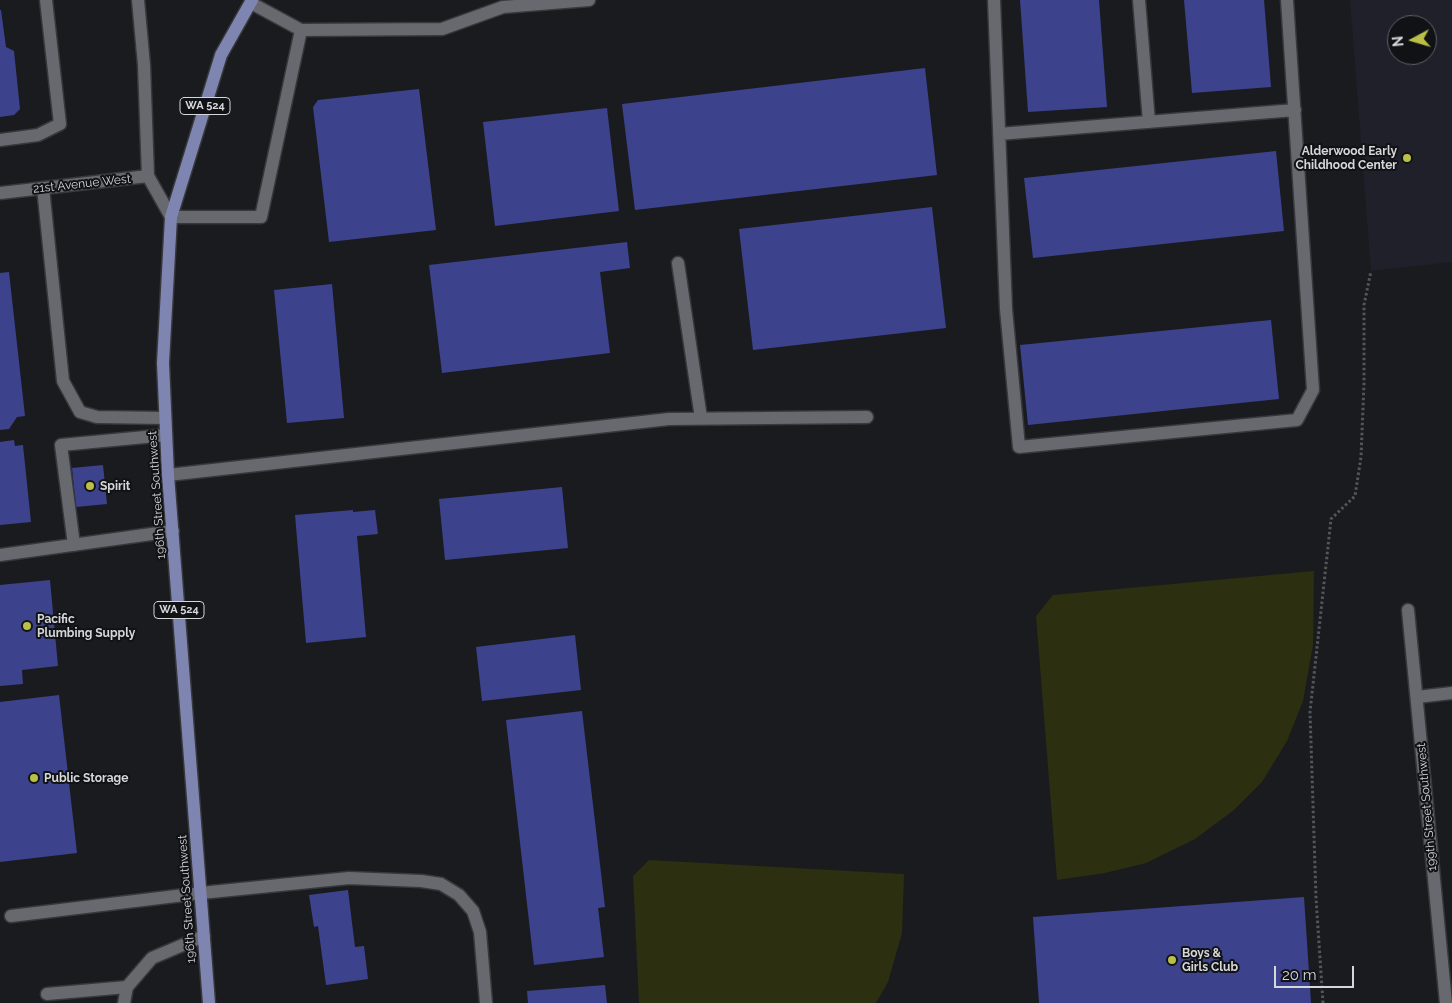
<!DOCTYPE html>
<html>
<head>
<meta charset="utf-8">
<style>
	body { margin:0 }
	#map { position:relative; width:1452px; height:1003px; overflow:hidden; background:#1a1b1f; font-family:Raleway,sans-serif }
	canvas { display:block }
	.north { position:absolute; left:1387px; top:15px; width:50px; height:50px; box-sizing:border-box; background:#111216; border:1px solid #606164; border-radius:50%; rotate:264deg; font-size:14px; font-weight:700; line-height:20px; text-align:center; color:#d6d7d9 }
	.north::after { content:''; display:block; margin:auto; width:18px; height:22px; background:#bac045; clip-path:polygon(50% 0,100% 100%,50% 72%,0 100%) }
	.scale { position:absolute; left:1274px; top:966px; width:80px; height:22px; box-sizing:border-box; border:2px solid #d6d7d9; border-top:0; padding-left:6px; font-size:15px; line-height:18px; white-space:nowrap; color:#d6d7d9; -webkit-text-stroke:4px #111216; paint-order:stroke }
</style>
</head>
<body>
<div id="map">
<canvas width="1452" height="1003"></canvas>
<div class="north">N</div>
<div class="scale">20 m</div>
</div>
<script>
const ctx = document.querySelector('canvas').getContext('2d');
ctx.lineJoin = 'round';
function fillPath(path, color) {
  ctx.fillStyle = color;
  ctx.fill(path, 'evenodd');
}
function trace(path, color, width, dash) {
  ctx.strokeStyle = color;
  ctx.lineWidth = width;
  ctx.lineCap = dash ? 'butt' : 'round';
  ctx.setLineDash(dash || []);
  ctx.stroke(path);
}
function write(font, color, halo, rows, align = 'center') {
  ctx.font = font + ' Raleway,sans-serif';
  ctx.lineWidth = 4;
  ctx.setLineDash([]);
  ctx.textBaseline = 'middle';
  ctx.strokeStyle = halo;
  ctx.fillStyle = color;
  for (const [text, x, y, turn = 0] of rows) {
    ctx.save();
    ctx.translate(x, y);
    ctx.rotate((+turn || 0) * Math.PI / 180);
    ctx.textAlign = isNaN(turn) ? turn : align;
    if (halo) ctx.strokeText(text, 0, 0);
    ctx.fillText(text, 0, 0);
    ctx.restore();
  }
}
const built = new Path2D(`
	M1350,0H1452V262L1371,271ZM1397,25H1427V55H1397Z`);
const green = new Path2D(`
	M1314,571L1313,645L1303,701L1287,741L1262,782L1234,810L1195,839L1146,863L1105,873L1057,880L1036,616L1053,595Z
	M649,860L904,874L902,933L888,982L876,1003H639L633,876Z`);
const building = new Path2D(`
	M1020,0H1099L1107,107L1028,112Z
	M1184,0H1264L1271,87L1192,93Z
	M0,10H1L6,47L14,51L20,109L14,115L0,117Z
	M925,68L937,175L635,210L622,104Z
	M419,89L436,230L329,242L313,107L318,100Z
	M607,108L619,211L495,226L483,122Z
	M1276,151L1284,231L1033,258L1024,178Z
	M932,207L946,328L753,350L739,229Z
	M627,242L630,268L600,272L610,353L442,373L429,265Z
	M9,272L25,416L17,417L9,429L0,430V273Z
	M332,284L344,418L287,423L274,290Z
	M1271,320L1279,399L1028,425L1020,345Z
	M14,440L15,446L23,445L31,522L0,525V442Z
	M103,465L107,504L76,507L72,468Z
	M562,487L568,548L445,560L439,499Z
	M353,510V512L375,510L378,534L357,536L366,637L306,643L295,515Z
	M50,580L58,666L22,670L23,684L0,686V585Z
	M575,635L581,690L482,701L476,647Z
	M59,695L77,853L0,862V702Z
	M582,711L605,907L598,908L604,957L534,965L506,720Z
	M348,890L355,947L364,946L368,979L326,985L318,926L314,927L309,895Z
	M1304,897L1311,1003H1039L1033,917Z
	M605,985L607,1003H528L527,991Z`);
const path = new Path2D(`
	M1323,1003L1316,898L1310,712L1331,519L1355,496L1361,457L1364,383V305L1371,271`);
const lane = new Path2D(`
	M994,0L1006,309L1019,447L1297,420L1313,390L1287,0
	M1139,0L1149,122
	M251,3L301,30L442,29L503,7L589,0
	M999,134L1295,110
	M0,140L38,135L60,124L46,0
	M43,188L63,381L80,412L97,417L165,418
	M171,217H261L301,30
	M678,263L701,418
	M168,475L669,419L867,417
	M74,545L61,445L166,435
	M0,555L173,531
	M1417,697L1452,693
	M11,916L201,893L349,878L421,881L441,884L459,895L473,911L480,932L486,1003
	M47,994L127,987
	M124,1003L127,987L152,958L204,936`);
const street = new Path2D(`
	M138,0L144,65L148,176L171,217
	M0,193L148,176
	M1408,610L1446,1003`);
const primary = new Path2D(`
	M209,1003L168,475L163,363L171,217L221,55L252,0`);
const markers = [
	[1407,158,5,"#bac045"],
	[90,486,5,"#bac045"],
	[27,626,5,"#bac045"],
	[34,778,5,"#bac045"],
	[1172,960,5,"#bac045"]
];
const shields = [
	[205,106,50],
	[179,610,50]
];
const shieldNames = [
	["WA 524",205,106],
	["WA 524",179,610]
];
const poiNames = [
	["Alderwood Early",1397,151,"right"],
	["Childhood Center",1397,165,"right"],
	["Spirit",100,486],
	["Pacific",37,619],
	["Plumbing Supply",37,633],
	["Public Storage",44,778],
	["Boys &",1182,953],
	["Girls Club",1182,967]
];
const streetNames = [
	["21st Avenue West",82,184,-6],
	["196th Street Southwest",157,495,-94],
	["199th Street Southwest",1427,807,-95],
	["196th Street Southwest",187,899,-94]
];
fillPath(built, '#1f202a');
fillPath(green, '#2d2f11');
fillPath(building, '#3d428d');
trace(lane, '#37383b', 15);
trace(street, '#37383b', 15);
trace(primary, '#37383b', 15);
trace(path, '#55565a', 3, [2.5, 2.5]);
trace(lane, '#68696e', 12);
trace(street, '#68696e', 12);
trace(primary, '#7e85b1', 12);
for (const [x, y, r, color] of markers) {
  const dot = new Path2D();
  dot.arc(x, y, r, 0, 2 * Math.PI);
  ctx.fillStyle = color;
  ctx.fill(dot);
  trace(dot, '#111216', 2);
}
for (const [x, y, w] of shields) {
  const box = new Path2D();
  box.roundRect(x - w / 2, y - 8.5, w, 17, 4);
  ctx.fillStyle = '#111216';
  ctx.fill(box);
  trace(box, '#d6d7d9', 1);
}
write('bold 11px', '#d6d7d9', null, shieldNames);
write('bold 12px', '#d6d7d9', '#111216', poiNames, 'left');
write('12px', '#d6d7d9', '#111216', streetNames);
</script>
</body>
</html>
